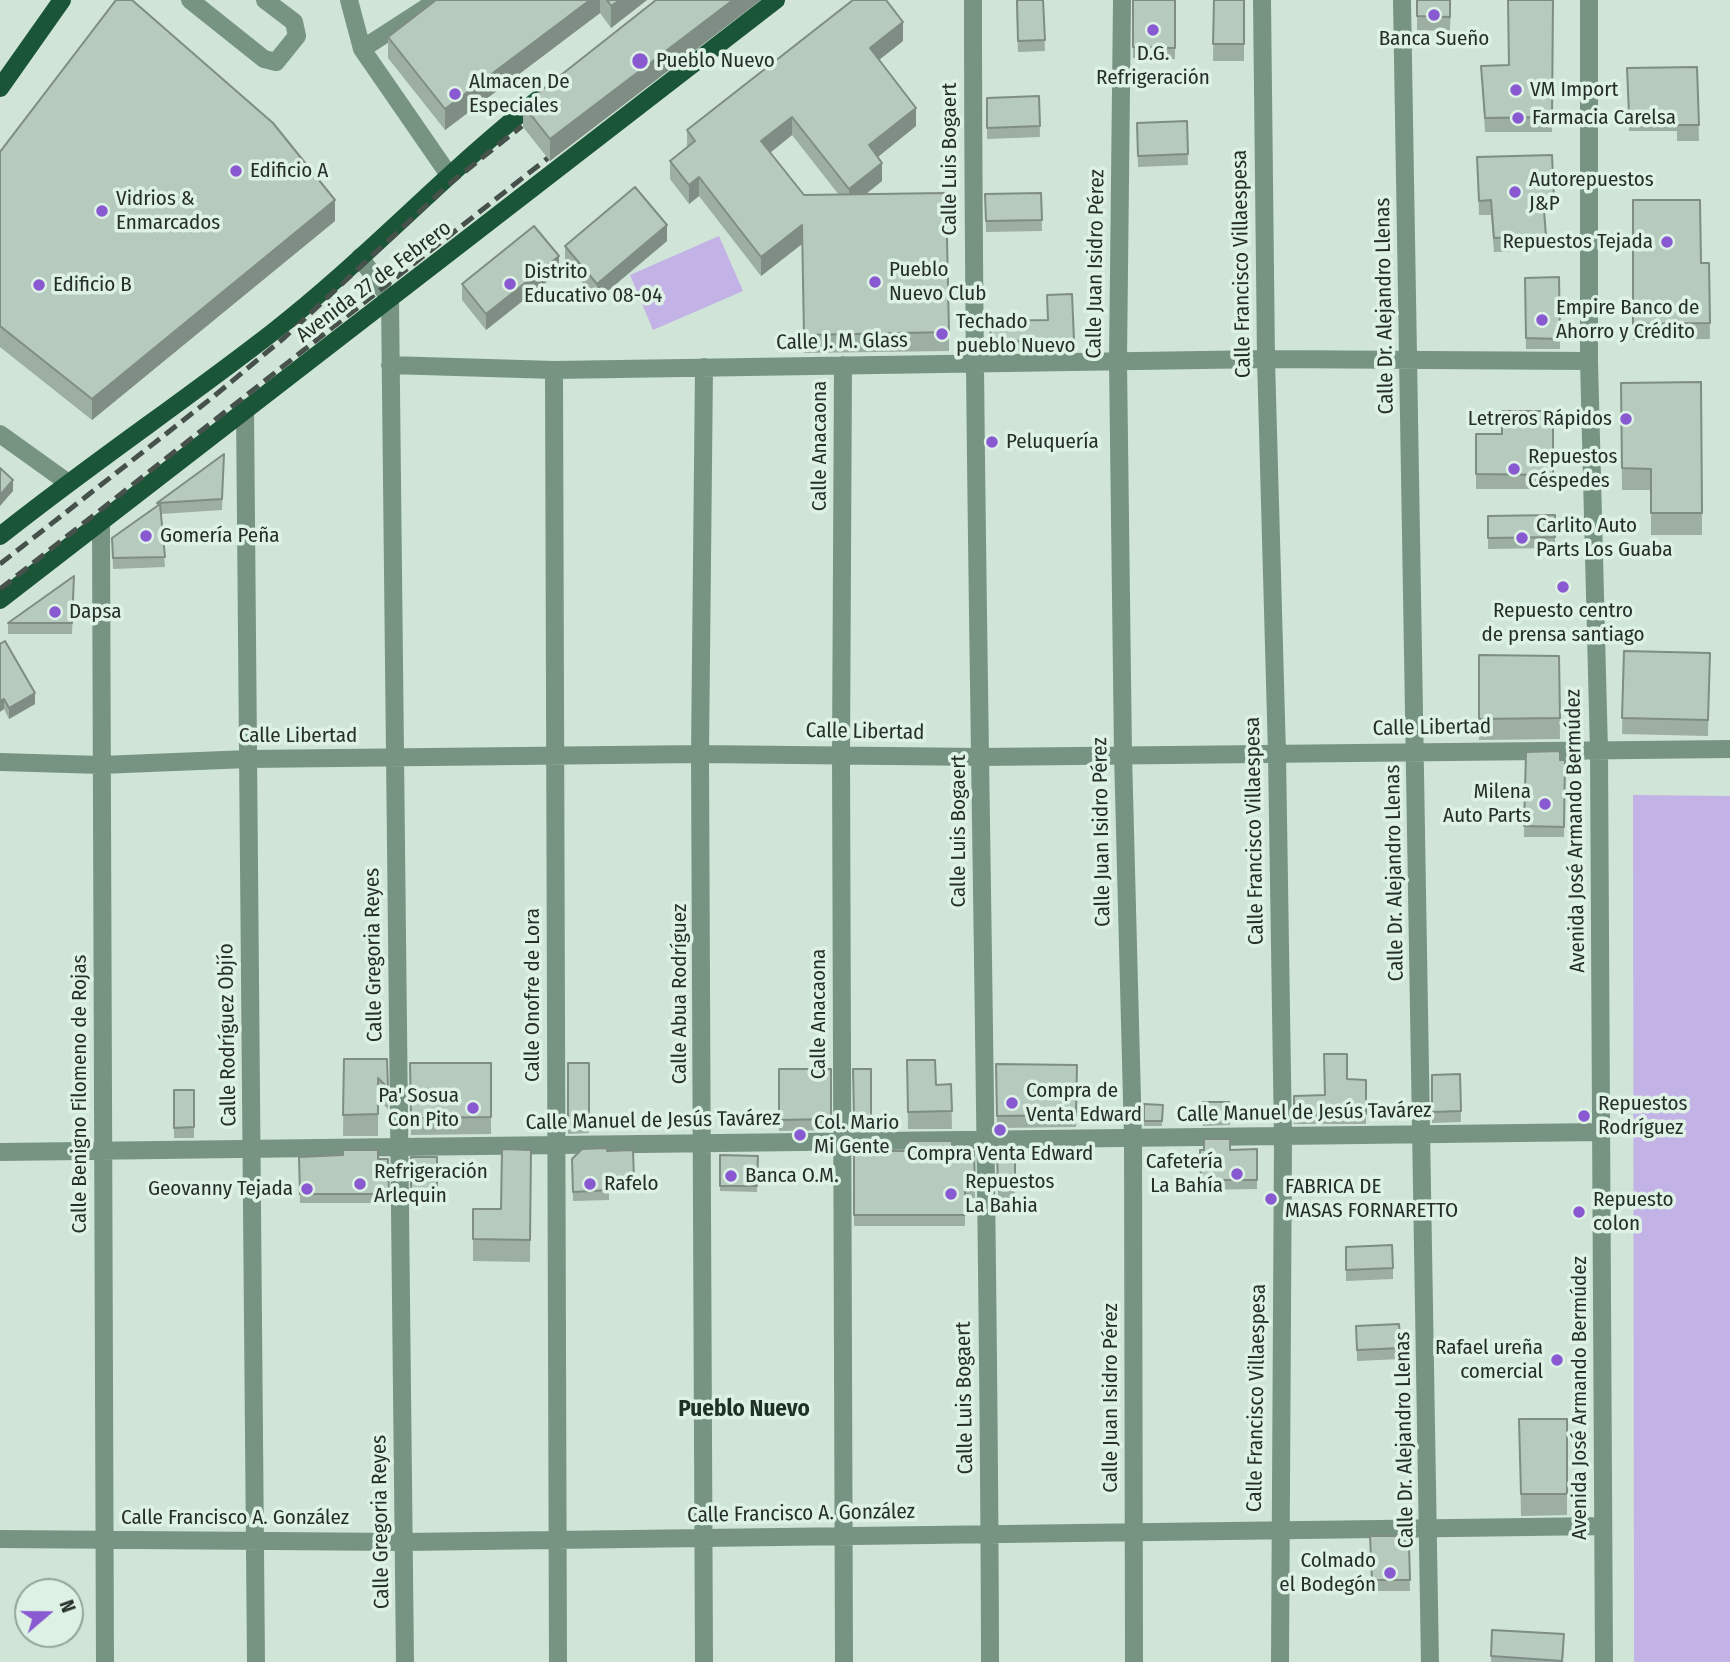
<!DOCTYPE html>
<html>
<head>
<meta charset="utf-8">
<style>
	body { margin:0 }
	#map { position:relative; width:1730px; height:1662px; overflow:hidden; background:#d0e5d7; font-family:"Fira Sans Condensed",sans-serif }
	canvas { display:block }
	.north { position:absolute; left:14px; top:1578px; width:70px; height:70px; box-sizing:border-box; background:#ddf2e4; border:2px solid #94a499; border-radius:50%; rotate:70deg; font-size:19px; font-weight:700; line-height:28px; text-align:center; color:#262e29 }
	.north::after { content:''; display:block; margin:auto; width:24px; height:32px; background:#8959d2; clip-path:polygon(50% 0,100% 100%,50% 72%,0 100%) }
</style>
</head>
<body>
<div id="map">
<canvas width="1730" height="1662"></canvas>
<div class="north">N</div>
</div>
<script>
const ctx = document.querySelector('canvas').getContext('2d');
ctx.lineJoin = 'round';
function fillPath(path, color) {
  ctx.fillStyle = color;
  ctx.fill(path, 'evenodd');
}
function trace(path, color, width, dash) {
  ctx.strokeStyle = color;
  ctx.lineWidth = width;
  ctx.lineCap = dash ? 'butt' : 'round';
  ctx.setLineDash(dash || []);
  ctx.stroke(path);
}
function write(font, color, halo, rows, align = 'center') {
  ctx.font = font + ' "Fira Sans Condensed",sans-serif';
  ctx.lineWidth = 7;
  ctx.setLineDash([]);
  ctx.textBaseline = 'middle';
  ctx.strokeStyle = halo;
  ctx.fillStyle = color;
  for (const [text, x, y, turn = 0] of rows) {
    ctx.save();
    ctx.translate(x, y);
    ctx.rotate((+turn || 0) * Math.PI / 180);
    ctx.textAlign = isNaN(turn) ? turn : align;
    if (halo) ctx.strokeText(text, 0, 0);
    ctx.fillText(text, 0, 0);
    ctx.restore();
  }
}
const green = new Path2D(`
	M719,236L743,291L653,330L630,275Z
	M1633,795L1730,796V1662H1634Z`);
const minor = new Path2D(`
	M190,0L264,59L276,62L297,36L294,22L265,0
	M349,0L362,49L438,0
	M973,0C973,554 989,1108 990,1662
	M1122,0L1118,361L1123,754L1133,1138L1134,1662
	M1262,0L1266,359L1277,754L1283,1138L1280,1662
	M1402,0L1430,1662
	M1589,0V361L1599,751L1604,1662
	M362,49L449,175
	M360,257L390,299L405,1662
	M390,365L554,370L1266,359L1589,361
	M843,365L841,753L844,1662
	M554,370L558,1662
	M245,408L256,1662
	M0,434L67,482
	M101,525L105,1662
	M0,762L101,765L248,759L700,754L982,757L1730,749
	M0,1152L1601,1132
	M0,1539L404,1542L1603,1526
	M704,1662L700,754L704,367`);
const major = new Path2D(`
	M0,88L62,0
	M0,536C89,465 183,402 273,332C367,259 447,171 541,97
	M0,600L776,0`);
const rail = new Path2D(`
	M0,564L213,397L285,337L448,185L522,126
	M0,589L548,158`);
const wall = new Path2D(`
	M436,0H647L611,28L600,13L445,130L388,58V37Z
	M656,0L550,161L523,127V105Z
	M1016,0H1043L1045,51L1018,52Z
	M1133,0H1175V59L1133,58Z
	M1214,0H1244V61H1213Z
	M1417,0H1451L1450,31L1417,30Z
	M1553,0L1552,132H1485L1481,66L1509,65Z
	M903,41L879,60L916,126L878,157L882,181L865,194L949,332V351L804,353L802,244L761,276L699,196L689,204L670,179V161L687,147V130ZM792,135L839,195H804L770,153Z
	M1697,67L1699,141H1677V131H1629L1627,68Z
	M1039,96L1040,137L987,139V98Z
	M1187,121L1188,165L1138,167L1137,123Z
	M0,152L335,221L92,420L0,347Z
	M1477,157L1554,198V212H1544L1546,250L1494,252L1491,215H1479Z
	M1041,193L1042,231L986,232L985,194Z
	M1633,200L1701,263H1709L1710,339L1633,340Z
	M667,241L597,300L565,263V246Z
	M559,272L486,330L462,300V284Z
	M1559,277L1560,349H1526L1525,278Z
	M1072,294L1074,349L991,351L990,321L1048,320Z
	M1701,382L1702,535H1651V490H1622L1621,383Z
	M1553,411V489H1476V434H1502Z
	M224,454L222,510L161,514L165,567L113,569L112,538L157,507V503Z
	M1555,515V548L1488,549V516Z
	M74,587L72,634H8V623Z
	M0,644L35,704L9,719L4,709Z
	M1624,651L1710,653L1708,736L1622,734Z
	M1479,655L1559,656L1560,739L1479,740Z
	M1526,752L1560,760H1565L1564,837H1524Z
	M344,1059H387L388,1109L378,1099V1136H343Z
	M907,1060L936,1085L951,1084L952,1129H908Z
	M410,1063H491V1134L411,1135Z
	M568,1063H589V1133L568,1134Z
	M996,1064L1077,1065L1076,1127L997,1128Z
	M779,1069H831V1130L779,1131Z
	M853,1069H871V1130H854Z
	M1460,1074L1461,1122L1432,1123V1075Z
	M1347,1079L1366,1080V1124H1294V1096L1325,1095Z
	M174,1090H194V1138H174Z
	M1203,1102H1229L1230,1125L1203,1126Z
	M1144,1104L1163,1105L1162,1126H1144Z
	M854,1142L870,1151H974L975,1198H965V1226H854Z
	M997,1149H1015V1198H998Z
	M1257,1149V1189L1201,1190L1200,1150Z
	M531,1150L530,1262L473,1261V1209H501Z
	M633,1150L634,1190L609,1191V1200L573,1201L572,1159L607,1151Z
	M720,1155L758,1156L757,1192L720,1191Z
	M299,1157L388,1159L389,1203H300Z
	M411,1157H437V1204H411Z
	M1346,1247L1393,1268V1279L1346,1281Z
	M1356,1326L1401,1348V1359L1357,1361Z
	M1519,1419H1567V1515L1521,1516Z
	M1370,1536L1409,1545L1410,1591H1372Z
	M1492,1630L1564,1645L1563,1662H1491Z`);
const shadedWall = new Path2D(`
	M590,0H600V13L445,130V109Z
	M620,0H647L611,28V6Z
	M733,0H761L550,161V139Z
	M903,22V41L870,67V48Z
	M916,108V126L869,164V145Z
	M792,117V135L761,160V141Z
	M882,163V181L849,208V189Z
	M699,177V196L689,204V185Z
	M335,200V221L92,420V399Z
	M667,225V241L597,300V284Z
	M802,225V244L761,276V257Z
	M559,256V272L486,330V314Z
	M13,480V491L0,506V495Z
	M35,693V704L9,719V708Z
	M4,699V709L0,712V701Z`);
const building = new Path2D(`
	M116,0H132L273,123L335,200L92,399L0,326V152Z
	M436,0H590L445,109L388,37Z
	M607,0H620L611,6Z
	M656,0H733L550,139L523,105Z
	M853,0H886L903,22L870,48L916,108L869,145L882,163L849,189L792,117L761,141L804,195L946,193L949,332L804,335L802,225L761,257L699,177L689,185L670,161L695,141L687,130Z
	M1017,0H1043L1045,40L1018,41Z
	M1133,0H1175V48L1133,47Z
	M1214,0H1244V44H1213Z
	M1417,0H1450V17L1417,16Z
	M1508,0H1553L1552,117L1485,118L1481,66L1509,65Z
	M1697,67L1699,125H1677V115H1629L1627,68Z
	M1039,96L1040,126L987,128V98Z
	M1187,121L1188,154L1138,156L1137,123Z
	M1552,155L1554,198H1543L1546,236L1494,238L1491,200L1479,201L1477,157Z
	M635,187L667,225L597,284L565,246Z
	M1041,193L1042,220L986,221L985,194Z
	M1633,200H1700L1701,263H1709L1710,323L1633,324Z
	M534,226L559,256L486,314L462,284Z
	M1559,277L1560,339L1526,338L1525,278Z
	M1072,294L1074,340L991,342L990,321L1048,320L1047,295Z
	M1701,382L1702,513H1651V469L1622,468L1621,383Z
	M1502,411H1553V475L1476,474V434H1502Z
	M224,454L222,499L157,503Z
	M0,468L13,480L0,495Z
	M160,504L165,557L113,558L112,538Z
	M1555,515V537L1488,538V516Z
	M74,576L72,623H8Z
	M5,641L35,693L9,708L4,699L0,701V644Z
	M1624,651L1710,653L1708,720L1622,718Z
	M1479,655L1559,656L1560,718L1479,719Z
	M1560,751V760H1565L1564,827L1524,826L1526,752Z
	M1324,1054H1347V1079L1366,1080V1114L1294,1115V1096L1325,1095Z
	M344,1059H387L388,1088L378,1078V1114L343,1115Z
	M907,1060H935L936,1085L951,1084L952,1111L908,1112Z
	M410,1063H491V1117L411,1118Z
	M568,1063H589V1122L568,1123Z
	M996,1064L1077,1065L1076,1115L997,1116Z
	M779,1069H831V1119L779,1120Z
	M853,1069H871V1119H854Z
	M1460,1074L1461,1111L1432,1112V1075Z
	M174,1090H194V1127L174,1128Z
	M1203,1102H1229L1230,1120H1203Z
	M1144,1104L1163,1105L1162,1121H1144Z
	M1204,1139H1230V1150L1257,1149V1180H1201L1200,1150H1204Z
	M908,1141H952V1151H974L975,1187H965V1215H854V1142H870V1151H909Z
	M607,1148V1151L633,1150L634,1180L608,1181L609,1190L573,1192L572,1159L582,1149Z
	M502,1149L531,1150L530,1240L473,1239V1209H501Z
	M997,1149H1015V1188L998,1187Z
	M343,1150H378V1159H388L389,1194H300L299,1157L343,1155Z
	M720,1155L758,1156L757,1186H720Z
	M411,1157H437V1194L411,1193Z
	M1392,1245L1393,1268L1346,1270V1247Z
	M1399,1324L1401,1348L1357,1350L1356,1326Z
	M1519,1419H1567V1494H1521Z
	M1370,1536H1399L1409,1545L1410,1580H1372Z
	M1492,1630L1564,1634L1562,1661L1491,1656Z`);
const markers = [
	[1434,15,7,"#8959d2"],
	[1153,30,7,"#8959d2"],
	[640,61,9,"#8959d2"],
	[1516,90,7,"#8959d2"],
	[455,94,7,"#8959d2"],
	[1518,118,7,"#8959d2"],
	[236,171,7,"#8959d2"],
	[1515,192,7,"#8959d2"],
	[102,211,7,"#8959d2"],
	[1667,242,7,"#8959d2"],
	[875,282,7,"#8959d2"],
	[510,284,7,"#8959d2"],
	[39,285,7,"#8959d2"],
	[1542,320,7,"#8959d2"],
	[942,334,7,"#8959d2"],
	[1626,419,7,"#8959d2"],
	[992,442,7,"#8959d2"],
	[1514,469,7,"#8959d2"],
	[146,536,7,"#8959d2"],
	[1522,538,7,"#8959d2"],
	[1563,587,7,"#8959d2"],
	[55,612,7,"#8959d2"],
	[1545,804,7,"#8959d2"],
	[1012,1103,7,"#8959d2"],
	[473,1108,7,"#8959d2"],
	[1584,1116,7,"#8959d2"],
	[1000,1130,7,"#8959d2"],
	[800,1135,7,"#8959d2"],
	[1237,1174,7,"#8959d2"],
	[731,1176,7,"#8959d2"],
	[360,1184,7,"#8959d2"],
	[590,1184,7,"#8959d2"],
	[307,1189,7,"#8959d2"],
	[951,1194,7,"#8959d2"],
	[1271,1199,7,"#8959d2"],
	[1579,1212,7,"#8959d2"],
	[1557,1360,7,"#8959d2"],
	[1390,1573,7,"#8959d2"]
];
const poiNames = [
	["Banca Sueño",1434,39,"center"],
	["D.G.",1153,54,"center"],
	["Refrigeración",1153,78,"center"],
	["Pueblo Nuevo",656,61],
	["Almacen De",469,82],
	["Especiales",469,106],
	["VM Import",1530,90],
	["Farmacia Carelsa",1532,118],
	["Edificio A",250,171],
	["Autorepuestos",1529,180],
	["J&P",1529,204],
	["Vidrios &",116,199],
	["Enmarcados",116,223],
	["Repuestos Tejada",1653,242,"right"],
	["Pueblo",889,270],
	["Nuevo Club",889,294],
	["Distrito",524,272],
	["Educativo 08-04",524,296],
	["Edificio B",53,285],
	["Empire Banco de",1556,308],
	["Ahorro y Crédito",1556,332],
	["Techado",956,322],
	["pueblo Nuevo",956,346],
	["Letreros Rápidos",1612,419,"right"],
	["Peluquería",1006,442],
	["Repuestos",1528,457],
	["Céspedes",1528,481],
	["Carlito Auto",1536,526],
	["Parts Los Guaba",1536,550],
	["Gomería Peña",160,536],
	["Repuesto centro",1563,611,"center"],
	["de prensa santiago",1563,635,"center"],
	["Dapsa",69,612],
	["Milena",1531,792,"right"],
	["Auto Parts",1531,816,"right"],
	["Compra de",1026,1091],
	["Venta Edward",1026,1115],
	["Pa' Sosua",459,1096,"right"],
	["Con Pito",459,1120,"right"],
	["Repuestos",1598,1104],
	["Rodríguez",1598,1128],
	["Col. Mario",814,1123],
	["Mi Gente",814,1147],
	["Compra Venta Edward",1000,1154,"center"],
	["Cafetería",1223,1162,"right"],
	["La Bahía",1223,1186,"right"],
	["Refrigeración",374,1172],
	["Arlequin",374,1196],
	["Banca O.M.",745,1176],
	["Repuestos",965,1182],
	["La Bahia",965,1206],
	["Rafelo",604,1184],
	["FABRICA DE",1285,1187],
	["MASAS FORNARETTO",1285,1211],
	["Geovanny Tejada",293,1189,"right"],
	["Repuesto",1593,1200],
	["colon",1593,1224],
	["Rafael ureña",1543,1348,"right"],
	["comercial",1543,1372,"right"],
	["Colmado",1376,1561,"right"],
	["el Bodegón",1376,1585,"right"]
];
const streetNames = [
	["Calle Luis Bogaert",950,159,-90],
	["Calle Juan Isidro Pérez",1096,264,-89],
	["Calle Francisco Villaespesa",1242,264,-91],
	["Avenida 27 de Febrero",374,282,-37],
	["Calle Dr. Alejandro Llenas",1385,306,-91],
	["Calle J. M. Glass",842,342,-1],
	["Calle Anacaona",820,446,-90],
	["Calle Libertad",1432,728,-1],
	["Calle Libertad",865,732,1],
	["Calle Libertad",298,736],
	["Calle Luis Bogaert",959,831,-90],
	["Calle Francisco Villaespesa",1255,831,-91],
	["Avenida José Armando Bermúdez",1576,831,-91],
	["Calle Juan Isidro Pérez",1102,832,-91],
	["Calle Dr. Alejandro Llenas",1395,873,-91],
	["Calle Gregoria Reyes",374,955,-91],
	["Calle Abua Rodríguez",680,994,-90],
	["Calle Onofre de Lora",533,995,-90],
	["Calle Anacaona",819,1014,-90],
	["Calle Rodríguez Objío",228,1035,-91],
	["Calle Benigno Filomeno de Rojas",80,1094,-90],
	["Calle Manuel de Jesús Tavárez",1304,1113,-1],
	["Calle Manuel de Jesús Tavárez",653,1121,-1],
	["Calle Luis Bogaert",965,1398,-91],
	["Calle Juan Isidro Pérez",1111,1398,-90],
	["Calle Francisco Villaespesa",1257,1398,-89],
	["Avenida José Armando Bermúdez",1580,1398,-90],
	["Calle Dr. Alejandro Llenas",1405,1440,-91],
	["Calle Francisco A. González",801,1514,-1],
	["Calle Francisco A. González",235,1518],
	["Calle Gregoria Reyes",381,1522,-91]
];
const neighbourhoodNames = [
	["Pueblo Nuevo",744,1410]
];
fillPath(green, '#c2b2e6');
trace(minor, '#779482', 18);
trace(major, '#1a5537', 18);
trace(rail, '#47514b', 5, [14, 7]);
fillPath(wall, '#9daea3');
fillPath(shadedWall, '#7f8d84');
fillPath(building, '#b6cabd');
trace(building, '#7f8d84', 2);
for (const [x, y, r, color] of markers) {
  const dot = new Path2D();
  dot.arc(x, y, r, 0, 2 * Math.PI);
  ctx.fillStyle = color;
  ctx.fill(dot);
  trace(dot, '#ddf2e4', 2.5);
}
write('21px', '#262e29', '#ddf2e4', poiNames, 'left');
write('21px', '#262e29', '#ddf2e4', streetNames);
write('bold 23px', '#1f3026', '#ddf2e4', neighbourhoodNames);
</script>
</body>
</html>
